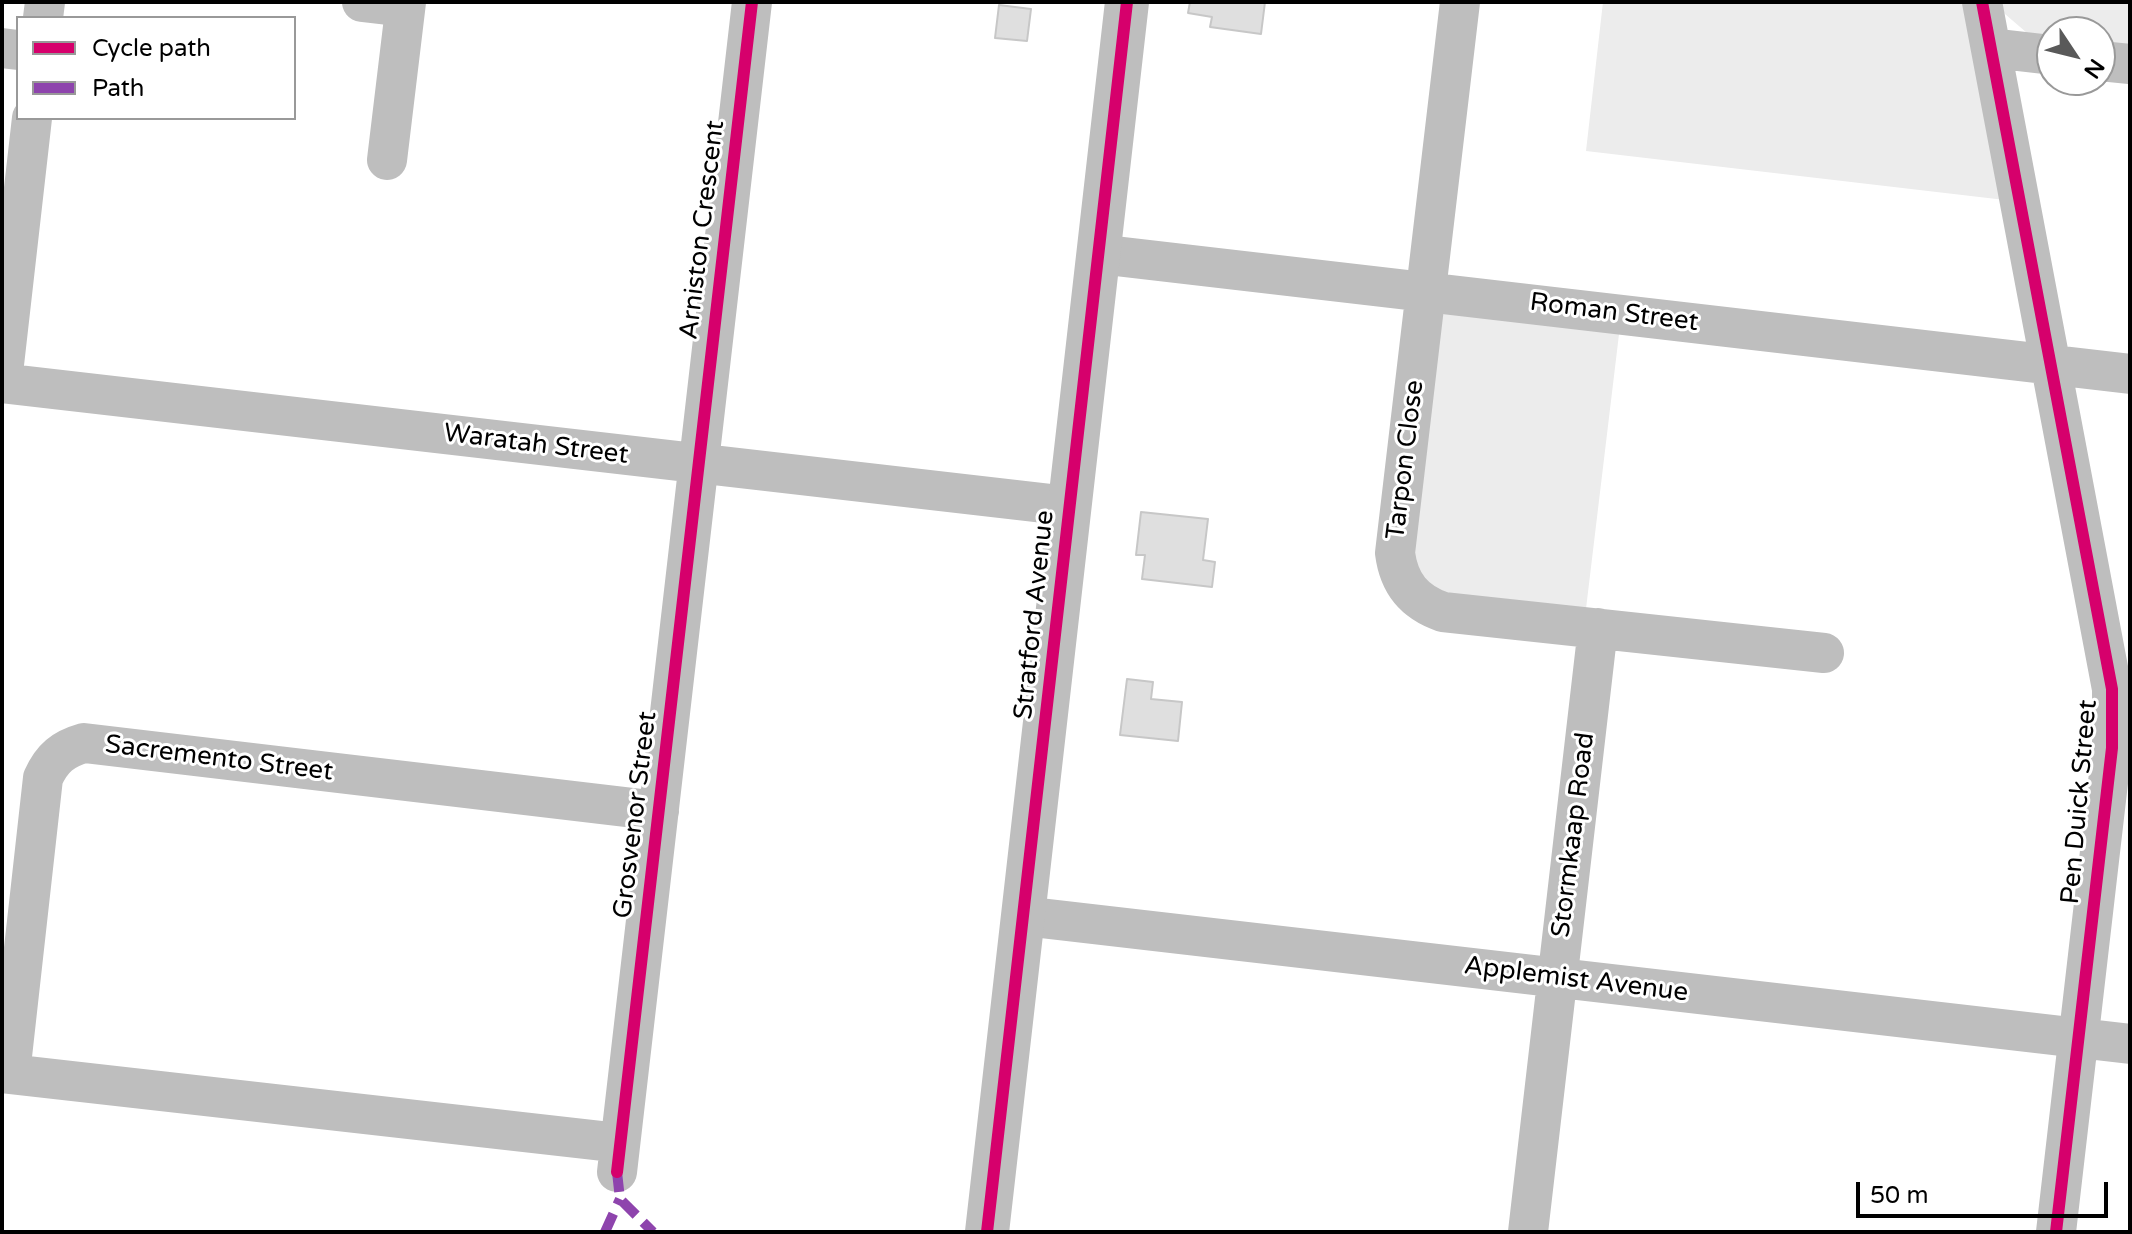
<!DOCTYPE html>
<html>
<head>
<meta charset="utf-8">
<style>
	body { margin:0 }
	#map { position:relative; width:2132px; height:1234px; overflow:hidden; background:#fff; font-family:"Varela Round",sans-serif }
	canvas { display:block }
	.frame { position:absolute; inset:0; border:4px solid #000; pointer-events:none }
	.legend { position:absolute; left:16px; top:16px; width:280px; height:104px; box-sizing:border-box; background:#fff; border:2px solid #999; margin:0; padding:10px 14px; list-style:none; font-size:24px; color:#000 }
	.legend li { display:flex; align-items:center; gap:16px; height:40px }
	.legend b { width:40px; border:2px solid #999 }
	.north { position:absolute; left:2036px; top:16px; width:80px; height:80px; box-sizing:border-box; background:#fff; border:2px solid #999; border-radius:50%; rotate:125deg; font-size:22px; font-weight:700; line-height:32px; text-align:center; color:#000 }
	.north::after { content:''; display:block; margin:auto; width:28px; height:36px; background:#595959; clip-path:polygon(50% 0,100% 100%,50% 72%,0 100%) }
	.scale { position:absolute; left:1856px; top:1182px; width:252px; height:36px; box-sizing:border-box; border:4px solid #000; border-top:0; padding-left:10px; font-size:24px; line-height:28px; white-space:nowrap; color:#000; -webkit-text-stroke:6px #fff; paint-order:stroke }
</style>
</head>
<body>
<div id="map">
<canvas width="2132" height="1234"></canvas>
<div class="frame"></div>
<ul class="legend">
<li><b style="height:10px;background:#d6006c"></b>Cycle path</li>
<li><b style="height:10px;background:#8e44ad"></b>Path</li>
</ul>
<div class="north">N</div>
<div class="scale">50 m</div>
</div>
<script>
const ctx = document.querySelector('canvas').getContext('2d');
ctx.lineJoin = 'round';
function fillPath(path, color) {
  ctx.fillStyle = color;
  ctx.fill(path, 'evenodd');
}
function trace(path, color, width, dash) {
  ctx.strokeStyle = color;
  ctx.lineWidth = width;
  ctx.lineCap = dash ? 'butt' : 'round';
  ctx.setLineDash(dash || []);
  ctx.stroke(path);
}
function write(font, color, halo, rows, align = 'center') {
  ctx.font = font + ' "Varela Round",sans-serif';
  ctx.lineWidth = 6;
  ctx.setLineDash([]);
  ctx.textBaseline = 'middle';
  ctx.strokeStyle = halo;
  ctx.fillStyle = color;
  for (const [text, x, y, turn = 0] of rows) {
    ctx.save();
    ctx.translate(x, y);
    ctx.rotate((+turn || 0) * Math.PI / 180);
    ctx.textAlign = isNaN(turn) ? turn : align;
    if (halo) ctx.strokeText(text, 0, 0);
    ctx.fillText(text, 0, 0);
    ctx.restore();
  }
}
const green = new Path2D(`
	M1603,2H1964L2005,200L1586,151Z
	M1997,2H2130V50L2100,47V32H2052V41L2034,39L1998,8Z
	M1452,310L1620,326L1585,617L1446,600L1410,566L1442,315Z`);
const building = new Path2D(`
	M1190,2H1265L1261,34L1210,27L1212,17L1188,13Z
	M999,5L1031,9L1027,41L995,38Z
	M1141,512L1208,519L1203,560L1215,562L1212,587L1142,579L1145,555H1136Z
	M1127,679L1153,682L1151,699L1182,702L1178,741L1120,735Z`);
const minor = new Path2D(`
	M362,2L405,7
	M1460,2L1395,553C1399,584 1414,602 1443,612L1824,653
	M1982,2L2112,689V748L2056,1232
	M43,18L45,2
	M2,48L18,50
	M1991,48L2052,55
	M2100,61L2130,64
	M387,160L406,2
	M1098,254L2130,374
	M2,382L32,118
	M2,383L1069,506
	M1023,916L2130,1044
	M2,1073L620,1143
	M10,1074L43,778C52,758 63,749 84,743L659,811
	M617,1172L752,2
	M1528,1232L1598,628`);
const tertiary = new Path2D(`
	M987,1232L1127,2`);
const quiet = new Path2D(`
	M617,1172L620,1199L653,1232
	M605,1232L620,1199`);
const cycleway = new Path2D(`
	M1982,2L2112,689V748L2056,1232
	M617,1172L752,2
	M987,1232L1127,2`);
const streetNames = [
	["Arniston Crescent",703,230,-83],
	["Roman Street",1614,313,7],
	["Waratah Street",536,445,7],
	["Tarpon Close",1406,460,-83],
	["Stratford Avenue",1035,615,-84],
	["Sacremento Street",219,759,7],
	["Pen Duick Street",2080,802,-85],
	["Grosvenor Street",636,815,-83],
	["Stormkaap Road",1574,835,-83],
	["Applemist Avenue",1576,980,7]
];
fillPath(green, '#ececec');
fillPath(building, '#dfdfdf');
trace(building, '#c7c7c7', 2);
trace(minor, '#bebebe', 40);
trace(tertiary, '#bebebe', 44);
trace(quiet, '#8e44ad', 10, [20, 10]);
trace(cycleway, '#d6006c', 12);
write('26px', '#000', '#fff', streetNames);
</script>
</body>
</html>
